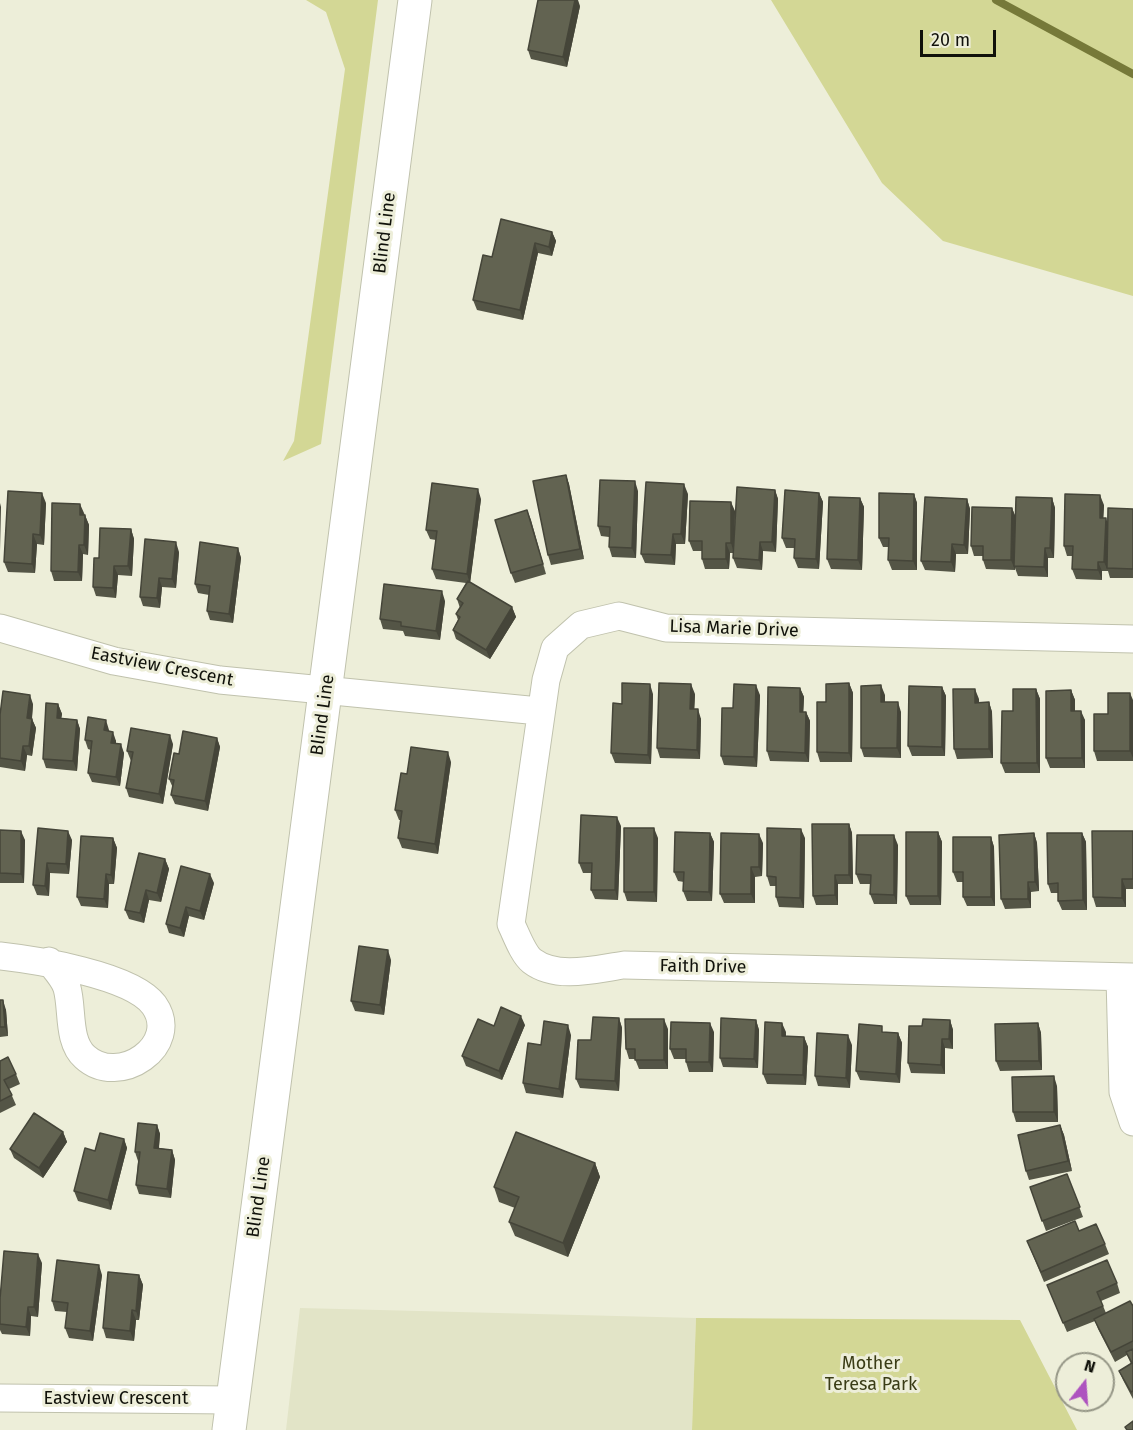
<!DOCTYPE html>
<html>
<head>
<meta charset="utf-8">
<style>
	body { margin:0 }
	#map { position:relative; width:1133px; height:1430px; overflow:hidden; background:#edeed9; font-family:"Fira Sans",sans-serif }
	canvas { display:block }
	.north { position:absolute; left:1055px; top:1352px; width:60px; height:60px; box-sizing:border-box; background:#edeed9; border:2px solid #959686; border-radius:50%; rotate:17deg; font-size:16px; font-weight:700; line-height:24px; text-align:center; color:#10110a }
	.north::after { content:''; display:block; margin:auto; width:21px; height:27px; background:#ae53bf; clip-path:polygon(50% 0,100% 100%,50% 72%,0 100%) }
	.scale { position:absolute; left:920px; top:30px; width:76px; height:27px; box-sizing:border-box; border:3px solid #10110a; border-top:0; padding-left:8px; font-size:18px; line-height:21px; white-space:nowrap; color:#10110a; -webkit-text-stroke:4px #edeed9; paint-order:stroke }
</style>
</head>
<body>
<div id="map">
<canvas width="1133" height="1430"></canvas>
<div class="north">N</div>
<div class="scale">20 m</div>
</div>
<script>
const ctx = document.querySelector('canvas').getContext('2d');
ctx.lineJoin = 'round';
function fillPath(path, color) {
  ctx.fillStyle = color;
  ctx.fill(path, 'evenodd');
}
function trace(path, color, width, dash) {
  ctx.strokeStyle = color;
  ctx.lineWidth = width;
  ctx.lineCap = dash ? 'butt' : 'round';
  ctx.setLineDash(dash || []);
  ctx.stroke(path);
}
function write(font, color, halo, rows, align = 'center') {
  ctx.font = font + ' "Fira Sans",sans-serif';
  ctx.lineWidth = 6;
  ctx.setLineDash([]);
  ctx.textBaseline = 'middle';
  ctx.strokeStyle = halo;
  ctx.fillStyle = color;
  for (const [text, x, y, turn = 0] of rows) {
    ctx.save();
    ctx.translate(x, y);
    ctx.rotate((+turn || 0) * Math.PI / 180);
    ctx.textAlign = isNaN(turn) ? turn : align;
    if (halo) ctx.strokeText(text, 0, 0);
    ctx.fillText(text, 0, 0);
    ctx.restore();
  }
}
const built = new Path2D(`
	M300,1308L696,1318L692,1430H286Z`);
const green = new Path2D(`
	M306,0H378L321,444L283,461L294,441L345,69L326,12Z
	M771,0H1133V296L943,241L882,183Z
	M696,1318L1020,1320L1077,1430H692Z`);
const stream = new Path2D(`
	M996,0L1133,74`);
const minor = new Path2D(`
	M0,628L114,661L220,680L539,711
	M1133,639L666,628L619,616L581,625L555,648L546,680L511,924C516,934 523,954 532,961C557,980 596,969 624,965L1133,977
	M0,956C36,960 132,975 154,1005C182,1045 119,1088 85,1057C67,1041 73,1009 67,988C64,978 55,969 49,961
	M1120,978L1123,1092L1133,1122
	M0,1398L232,1400`);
const tertiary = new Path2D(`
	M229,1430L415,0`);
const wall = new Path2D(`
	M580,6L567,67L531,59L528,50Z
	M552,232L556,241L552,256L538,253L523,320L477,310L473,300L492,257Z
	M566,475L569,484L584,559L551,565L548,555Z
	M775,490L778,499L776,552L763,551L762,570L737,568L733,558L734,553H730L729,569H705L702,559V551H693L689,541L735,511L734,542Z
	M638,491L636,558L612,557L609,547V537L601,536L598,526Z
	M819,493L823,502L819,569L798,568L794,558L795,548H786L782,538Z
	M688,494L685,544H676L675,565L645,563L641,554Z
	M914,494L917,503V570H892L888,560V547H883L879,538Z
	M860,498L864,507L862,570L831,569L827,559Z
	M1052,498L1055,508L1054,558H1048V577L1018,576L1015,568V570L986,569L983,560V556H974L971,546L1012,508L1016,518Z
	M481,499L470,582L512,607L516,617L490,659L456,639L453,630L458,620L456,614L460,608L457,599L466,583L436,579L432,569L436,540L430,539L426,530Z
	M967,499L970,509L968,554H956L955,572L925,570L921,561Z
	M46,503L44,545L37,544L35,573L8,572L4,562Z
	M1104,505L1103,518L1108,524L1133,509V578H1110L1108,571H1102V580L1076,579L1072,569L1073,556H1067L1064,546Z
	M527,510L546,574L515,583L511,573Z
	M84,513L89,525L88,555L83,554L82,581H54L51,571Z
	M131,529L134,539L132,576L118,575L116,598L96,596L93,587L99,558Z
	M238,548L241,558L233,623L210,620L207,611L209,595L198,593L195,584Z
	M179,552L176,588L162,587L160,608L143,606L140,597Z
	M445,601L440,640L405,636L403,631L383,629L380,619Z
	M849,683L853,693L852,762H820L817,752L826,702Z
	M942,687L946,696L945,756H912L908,746Z
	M800,688L804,697L803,712H806L810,721L809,762L770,761L767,751Z
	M1036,689L1040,699V773H1005L1001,763L1013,711Z
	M1071,690L1075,700V711L1085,720V768H1050L1046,758Z
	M653,694L651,764L615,763L611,753L622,704Z
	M695,694L694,709L701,719L700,759L660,758L657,748Z
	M760,695L757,767L724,765L721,756L733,708Z
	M885,695V702L901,712V758L864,757L861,748Z
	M979,699V703L989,702L992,712L993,758L957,759L954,749Z
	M1133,700V761H1097L1094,751L1108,714Z
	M33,704L32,719L36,728L32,756L27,755L25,771L0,767V715Z
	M58,704L62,714L61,718L77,720L80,729L77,771L46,768L43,759Z
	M109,730V731L116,741V743L124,753L120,786L92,782L88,773L91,750L88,749L85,740Z
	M217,738L220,747L208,811L175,804L171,795L173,788L169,779L179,754Z
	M173,744L163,804L129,797L126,788L131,761L127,751Z
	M451,762L438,854L402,848L398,838L401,820H399L395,810L407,774Z
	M849,824L852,833L853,884H838V905H816L813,896Z
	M621,826L618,900L595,899L591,890L592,873H583L579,863Z
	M38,828L72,840L69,874L50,873L49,896L37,895L33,885Z
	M0,830L25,840L24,883H0Z
	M1133,831V889H1126V907H1096L1093,897Z
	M938,832L942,842L941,905H910L906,896Z
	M710,833L714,842L712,901H687L683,891L684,882L678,881L674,872Z
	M1034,833L1037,843L1039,891L1031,892V908L1005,909L1001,899Z
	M1082,833L1086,842L1087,910H1062L1058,901V893H1051L1048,884Z
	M991,837L994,847L995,906H967L963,897V882H957L953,872Z
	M113,838L117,848L114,884H109L108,908L81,906L77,897Z
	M658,838L657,902L627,901L624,892Z
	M805,838L804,908L779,907L776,897V886H770L767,876Z
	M763,843L762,876L755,877V903H724L720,894Z
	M898,845L897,904H874L870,894L871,884H860L856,874Z
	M165,859L169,869L161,902L149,900L144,923L129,919L125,910Z
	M214,883L204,920L189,916L184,937L169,933L166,924Z
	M391,960L384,1015L355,1011L351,1001Z
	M0,1000L6,1010L8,1036L0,1037Z
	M619,1018L622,1028L619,1091L580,1088L576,1079L591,1040Z
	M756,1020L759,1030L758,1068L723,1067L720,1058Z
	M950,1020L953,1030V1049L945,1048V1074L911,1073L908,1063L922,1026Z
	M1038,1023L1041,1033L1042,1070L1000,1071L996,1061Z
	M525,1025L502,1080L466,1066L462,1056L494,1026Z
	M668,1029V1069H639L635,1059H629L626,1049Z
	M714,1032L713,1072H689L686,1062V1059H674L670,1049Z
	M786,1032V1037H804L808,1047L806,1085L767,1084L763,1074Z
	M885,1032L898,1033L902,1043L900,1083L860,1080L856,1071Z
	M571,1035L563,1098L526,1093L523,1083L541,1045Z
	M852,1045L850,1088L818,1086L815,1076Z
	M0,1061L16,1074L20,1084L9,1089L16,1105L0,1113Z
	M1057,1086L1058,1122H1016L1013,1112Z
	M157,1125L160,1134L159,1148L172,1150L175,1160L171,1198L139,1194L136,1185L138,1161L135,1152Z
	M1060,1125L1064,1135L1072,1171L1029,1180L1026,1171Z
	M63,1132L67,1142L43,1178L14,1158L10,1149Z
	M124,1139L127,1148L111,1210L78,1201L74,1191L95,1151Z
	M595,1163L600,1177L568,1257L515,1236L509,1222L515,1208L499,1202L494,1187Z
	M1067,1174L1083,1217L1046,1231L1030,1187Z
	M1079,1231L1105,1244L1109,1254L1044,1282L1027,1241Z
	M42,1263L38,1317L31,1316L30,1336L2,1334L0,1330V1299Z
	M102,1275L93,1341L69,1338L65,1328L67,1312L55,1311L52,1301Z
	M139,1275L143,1285L139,1320H136L134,1341L106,1338L103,1328Z
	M1117,1283L1120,1293L1101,1301L1106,1313L1133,1306V1399L1123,1380L1119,1371L1131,1364L1127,1355L1115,1362L1098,1329L1095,1321L1067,1332L1047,1285Z`);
const shadedWall = new Path2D(`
	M575,0H578L580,6L567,67L563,57Z
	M552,232L556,241L552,256L549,247Z
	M535,243L538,253L523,320L520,310Z
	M566,475L569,484L584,559L580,549Z
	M635,481L638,491L636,558L632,548Z
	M684,484L688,494L685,544L681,534Z
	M478,489L481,499L470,584L467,574Z
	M775,490L778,499L776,552L772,542Z
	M42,493L46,503L44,545L40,535Z
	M819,493L823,502L819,569L816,559Z
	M914,494L917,503V570L913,561Z
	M1100,495L1104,505L1103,527L1100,518Z
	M860,498L864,507L862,570L858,560Z
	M1052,498L1055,508L1054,558L1050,548Z
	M967,499L970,509L968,554L964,545Z
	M731,502L735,511L734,553L731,543Z
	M0,503L1,507L0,551Z
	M80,504L84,513L83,524L80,515Z
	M1012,508L1016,518L1015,570L1011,560Z
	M527,510L531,520L546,574L543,564Z
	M85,515L89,525L88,555L84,545Z
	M1106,518L1109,527L1107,568L1108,571L1104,562Z
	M131,529L134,539L132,576L128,566Z
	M33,534L37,544L35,573L32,564Z
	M673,534L676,544L675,565L671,555Z
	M176,542L179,552L176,588L172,579Z
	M760,542L763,551L762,570L759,560Z
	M726,543L730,553L729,569L726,559Z
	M952,544L956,554L955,572L951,562Z
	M79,545L83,554L82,581L78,572Z
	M238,548L241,558L233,623L229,614Z
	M1045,548L1048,558V577L1044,567Z
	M1098,562L1102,571V580L1098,570Z
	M114,566L118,575L116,598L113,588Z
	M159,578L162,587L160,608L157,598Z
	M442,591L445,601L440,640L436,631Z
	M512,607L516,617L490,659L486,650Z
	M849,683L853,693L852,762L849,753Z
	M650,684L653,694L651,764L648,755Z
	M691,684L695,694L694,718L690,709Z
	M756,685L760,695L757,767L754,757Z
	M881,685L885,695V711L881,702Z
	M942,687L946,696L945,756L942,747Z
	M800,688L804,697L803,721L800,712Z
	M975,689L979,699V712L975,703Z
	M1036,689L1040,699V773L1037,763Z
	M1071,690L1075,700V720L1071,711Z
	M1130,693L1133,700V758L1130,751Z
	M30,695L33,704L31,728L27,718Z
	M898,702L901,712V758L897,748Z
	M989,702L992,712L993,758L989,749Z
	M58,704L62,714L60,728L57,718Z
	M698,709L701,719L700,759L697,750Z
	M1081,711L1085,720V768L1082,758Z
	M806,712L810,721L809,762L805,753Z
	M32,719L36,728L32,756L29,746Z
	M77,720L80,729L77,771L73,761Z
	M106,720L109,730L108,740L104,730Z
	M113,732L116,741L115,752L111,743Z
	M170,735L173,744L163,804L159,794Z
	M217,738L220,747L208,811L205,801Z
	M121,744L124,753L120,786L116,777Z
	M23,746L27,755L25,771L21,761Z
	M448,752L451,762L438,854L435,844Z
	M617,817L621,826L618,900L615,890Z
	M849,824L852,833L853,884L849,875Z
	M654,828L658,838L657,902L654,892Z
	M801,829L805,838L804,908L800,898Z
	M21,831L25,840L24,883L21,874Z
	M68,831L72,840L69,874L66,864Z
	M938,832L942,842L941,905L938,896Z
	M710,833L714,842L712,901L709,892Z
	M1034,833L1037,843L1039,891L1035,882Z
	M1082,833L1086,842L1087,910L1083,900Z
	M759,834L763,843L762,876L759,867Z
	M894,835L898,845L897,904L894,895Z
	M991,837L994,847L995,906L991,897Z
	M113,838L117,848L114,884L111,875Z
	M165,859L169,869L161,902L157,893Z
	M47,863L50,873L49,896L45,886Z
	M751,867L755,877V903L751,894Z
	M106,874L109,884L108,908L104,899Z
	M210,874L214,883L204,920L200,911Z
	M835,875L838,884V905L835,895Z
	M1122,879L1126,889V907L1122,898Z
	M1028,882L1031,892V908L1028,899Z
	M146,890L149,900L144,923L140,913Z
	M186,907L189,916L184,937L180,928Z
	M388,950L391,960L384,1015L380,1005Z
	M3,1000L6,1010L8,1036L5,1027Z
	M521,1016L525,1025L502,1080L499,1071Z
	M619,1018L622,1028L619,1091L615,1081Z
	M664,1019L668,1029V1069L664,1060Z
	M756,1020L759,1030L758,1068L754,1059Z
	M950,1020L953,1030V1049L949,1039Z
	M710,1023L714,1032L713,1072L709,1062Z
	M782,1023L786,1032L785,1046L782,1036Z
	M1038,1023L1041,1033L1042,1070L1039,1061Z
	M568,1025L571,1035L563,1098L559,1089Z
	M898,1033L902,1043L900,1083L896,1074Z
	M848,1035L852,1045L850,1088L846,1078Z
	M804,1037L808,1047L806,1085L803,1075Z
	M942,1039L945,1048V1074L941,1065Z
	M1054,1076L1057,1086L1058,1122L1054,1112Z
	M157,1125L160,1134L158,1157L154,1148Z
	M1060,1125L1064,1135L1072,1171L1068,1161Z
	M63,1132L67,1142L43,1178L39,1168Z
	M124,1139L127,1148L111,1210L108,1200Z
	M172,1150L175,1160L171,1198L167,1189Z
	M595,1163L600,1177L568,1257L563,1243Z
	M38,1254L42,1263L38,1317L34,1307Z
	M99,1265L102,1275L93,1341L90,1331Z
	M139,1275L143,1285L139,1320L136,1311Z
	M28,1307L31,1316L30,1336L26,1327Z
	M132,1310L136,1320L134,1341L130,1331Z`);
const building = new Path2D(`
	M538,0H575L563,57L528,50Z
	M501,219L552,232L549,247L535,243L520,310L473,300L483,255L492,257Z
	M566,475L580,549L548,555L533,481Z
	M600,480L635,481L632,548L609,547L610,527L598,526Z
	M646,482L684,484L681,534H673L671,555L641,554Z
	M432,483L478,489L467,574L432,569L437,531L426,530Z
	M737,487L775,490L772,542H760L759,560L733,558Z
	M785,490L819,493L816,559L794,558L795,539L782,538Z
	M8,491L42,493L40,535L33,534L32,564L4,562Z
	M879,493L914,494L913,561L888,560L889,538H879Z
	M1065,494L1100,495V518H1106L1104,562H1098V570L1072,569L1073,546H1064Z
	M829,497L860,498L858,560L827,559Z
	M925,497L967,499L964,545L952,544L951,562L921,561Z
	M1016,497L1052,498L1050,548H1045L1044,567L1014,566Z
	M690,501L731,502V543H726V559H702V541H689Z
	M52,503L80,504V515H85L84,545H79L78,572L51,571Z
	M972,507L1012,508L1011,560H983V546H971Z
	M1108,508L1133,509V569L1107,568Z
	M527,510L543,564L511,573L495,520Z
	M100,528L131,529L128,566H114L113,588L93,587L94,558H99Z
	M145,539L176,542L172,579L159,578L157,598L140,597Z
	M200,542L238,548L229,614L207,611L210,586L195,584Z
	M468,581L512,607L486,650L453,630L460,617L456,614L463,603L457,599Z
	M384,584L442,591L436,631L401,626V622L380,619Z
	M622,683L650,684L648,755L611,753L613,703L622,704Z
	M659,683L691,684L690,709H698L697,750L657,748Z
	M849,683V753L817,752V702H826V684Z
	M734,684L756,685L754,757L721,756L722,708H733Z
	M881,685V702H898L897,748H861V686Z
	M909,686L942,687V747L908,746Z
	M768,687L800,688V712H806L805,753L767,751Z
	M953,689H975V703L989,702V749H954Z
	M1013,689H1036L1037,763H1001L1002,711H1013Z
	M1071,690V711H1081L1082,758H1046V691Z
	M3,691L30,695L27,718L32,719L29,746H23L21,761L0,758V715Z
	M1108,693H1130V751H1094V714H1108Z
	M46,703L58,704L57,718L77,720L73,761L43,759Z
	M88,717L106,720L104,730L113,732L111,743L121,744L116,777L88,773L92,741L85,740Z
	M131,728L170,735L159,794L126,788L133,752L127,751Z
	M183,731L217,738L205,801L171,795L174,780L169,779L174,753L179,754Z
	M411,747L448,752L435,844L398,838L402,811L395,810L401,773L407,774Z
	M581,815L617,817L615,890H591L592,863H579Z
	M812,824H849V875H835V895L813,896Z
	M38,828L68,831L66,864L47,863L45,886L33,885Z
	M624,828H654V892H624Z
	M767,828L801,829L800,898L776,897V877L767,876Z
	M0,830L21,831V874L0,873Z
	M1092,831H1133V879H1122V898L1093,897Z
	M675,832L710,833L709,892L683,891L684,872H674Z
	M906,832H938V896H906Z
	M721,833L759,834V867H751V894H720Z
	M1034,833L1035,882H1028V899H1001L999,835Z
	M1047,833H1082L1083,900L1058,901V883L1048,884Z
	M857,835H894V895L870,894L871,875L856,874Z
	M81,836L113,838L111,875L106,874L104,899L77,897Z
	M953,837H991V897H963V872H953Z
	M139,853L165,859L157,893L146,890L140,913L125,910Z
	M181,866L210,874L200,911L186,907L180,928L166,924Z
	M359,946L388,950L380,1005L351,1001Z
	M0,1000H3L5,1027H0Z
	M501,1007L521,1016L499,1071L462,1056L478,1019L494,1026Z
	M593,1017L619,1018L615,1081L576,1079L578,1040H591Z
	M721,1018L756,1020L754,1059L720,1058Z
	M625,1019H664V1060H635V1049H626Z
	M923,1019L950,1020L949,1039H942L941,1065L908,1063L909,1026H922Z
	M544,1021L568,1025L559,1089L523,1083L528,1043L541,1045Z
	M671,1022L710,1023L709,1062H686V1049H670Z
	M765,1022L782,1023V1036L804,1037L803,1075L763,1074Z
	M1038,1023L1039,1061H996L995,1024Z
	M859,1024L882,1026V1032L898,1033L896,1074L856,1071Z
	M817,1033L848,1035L846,1078L815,1076Z
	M8,1057L16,1074L4,1080L12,1095L0,1101V1061Z
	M1054,1076V1112H1013L1012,1077Z
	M34,1113L63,1132L39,1168L10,1149Z
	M138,1123L157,1125L154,1148L172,1150L167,1189L136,1185L140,1152H135Z
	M1060,1125L1068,1161L1026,1171L1018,1135Z
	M516,1132L595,1163L563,1243L509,1222L519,1197L494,1187Z
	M100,1133L124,1139L108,1200L74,1191L85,1148L95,1151Z
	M1067,1174L1080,1207L1042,1221L1030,1187Z
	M1075,1221L1079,1231L1096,1224L1105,1244L1041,1272L1027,1241Z
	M4,1251L38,1254L34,1307H28L26,1327L0,1324V1299Z
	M57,1260L99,1265L90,1331L65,1328L68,1303L52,1301Z
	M1107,1260L1117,1283L1097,1292L1103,1306L1063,1323L1047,1285Z
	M108,1272L139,1275L136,1311L132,1310L130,1331L103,1328Z
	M1130,1301L1133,1306V1341L1111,1352L1094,1319Z
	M1133,1349V1391L1131,1392L1119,1371L1132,1363L1126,1352Z
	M1133,1421V1430H1127L1125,1427Z`);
const streetNames = [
	["Blind Line",385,233,-83],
	["Lisa Marie Drive",734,629,2],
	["Eastview Crescent",162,667,11],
	["Blind Line",323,715,-82],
	["Faith Drive",703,967,1],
	["Blind Line",259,1197,-82],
	["Eastview Crescent",116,1399]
];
const parkNames = [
	["Mother",871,1364],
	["Teresa Park",871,1385]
];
fillPath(built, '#e2e4c7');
fillPath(green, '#d3d795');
trace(stream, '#767939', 8);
trace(minor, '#c0c2ad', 29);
trace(tertiary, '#c0c2ad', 35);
trace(minor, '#fff', 27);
trace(tertiary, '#fff', 33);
fillPath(wall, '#545546');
fillPath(shadedWall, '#454539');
fillPath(building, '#626351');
trace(building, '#454539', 1.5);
write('18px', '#10110a', '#edeed9', streetNames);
write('18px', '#3a3c16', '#edeed9', parkNames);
</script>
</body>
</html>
